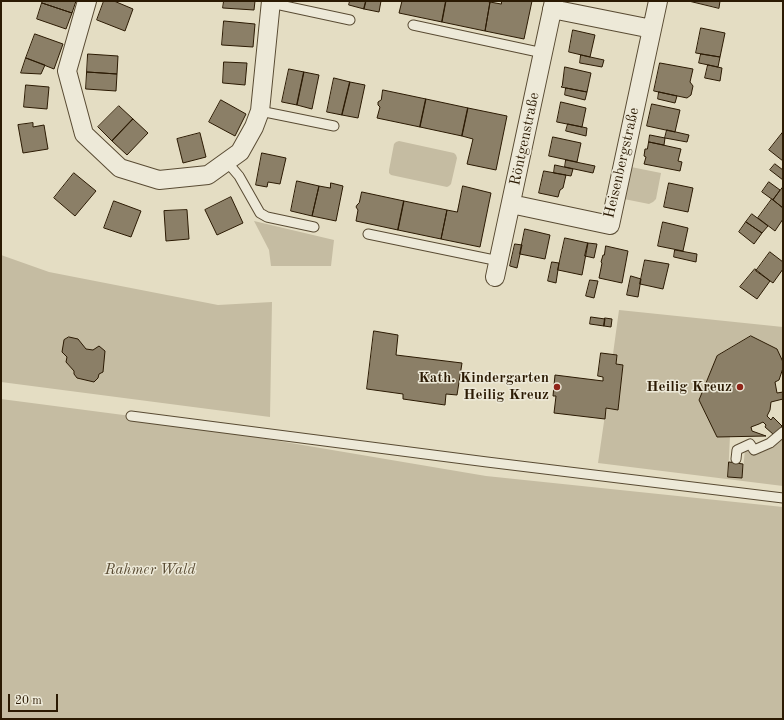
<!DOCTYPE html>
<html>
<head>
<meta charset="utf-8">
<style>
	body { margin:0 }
	#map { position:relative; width:784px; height:720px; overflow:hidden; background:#e4ddc3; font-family:"Old Standard TT",serif }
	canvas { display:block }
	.frame { position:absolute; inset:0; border:2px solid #2b1a03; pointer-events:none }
	.scale { position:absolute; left:8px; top:694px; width:50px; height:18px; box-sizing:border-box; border:2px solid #2b1a03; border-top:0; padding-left:5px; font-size:12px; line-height:14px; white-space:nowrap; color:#2b1a03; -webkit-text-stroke:3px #ede9d8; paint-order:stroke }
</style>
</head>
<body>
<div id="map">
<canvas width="784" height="720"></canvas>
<div class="frame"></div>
<div class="scale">20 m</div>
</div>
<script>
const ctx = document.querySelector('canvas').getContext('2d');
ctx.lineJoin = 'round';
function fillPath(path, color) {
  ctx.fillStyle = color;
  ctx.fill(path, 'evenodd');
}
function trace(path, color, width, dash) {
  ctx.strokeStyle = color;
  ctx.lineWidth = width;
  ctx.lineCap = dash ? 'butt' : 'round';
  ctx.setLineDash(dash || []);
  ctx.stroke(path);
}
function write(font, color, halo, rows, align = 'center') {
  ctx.font = font + ' "Old Standard TT",serif';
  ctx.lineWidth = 3;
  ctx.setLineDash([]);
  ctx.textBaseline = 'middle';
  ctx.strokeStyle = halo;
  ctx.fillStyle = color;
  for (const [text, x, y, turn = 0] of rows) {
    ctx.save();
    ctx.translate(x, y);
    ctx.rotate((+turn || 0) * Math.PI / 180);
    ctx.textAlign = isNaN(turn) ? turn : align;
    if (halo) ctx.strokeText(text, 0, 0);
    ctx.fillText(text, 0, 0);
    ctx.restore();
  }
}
const green = new Path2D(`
	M399,141L454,153L456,155L457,158L451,184L449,186L447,187L391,175L389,173V170L394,144L396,142Z
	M631,167L661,173L656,199L653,202L649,204L624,199Z
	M254,221L334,240L331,266H271L269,250Z
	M1,255L49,272L218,305L272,302L270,417L1,382Z
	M619,310L783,327V362L777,349L751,336L717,356L699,400L717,437L730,436L728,477L742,478L745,450L783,437V486L598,463L606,408L618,410L623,365L616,364L617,355L613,354Z
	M1,399L131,416L486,476L783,507V719H1Z`);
const building = new Path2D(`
	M43,1H76L72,13L42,3Z
	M104,1H114L133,9L125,31L97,20Z
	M224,1H255L254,10L223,8Z
	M350,1H366L364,9L349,5Z
	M366,1H381L379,12L364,9Z
	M400,1H446L442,22L399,13L402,1Z
	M446,1H486L490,2L485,31L442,22Z
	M502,1H532L524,39L485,31L490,2L501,4Z
	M689,1H720L719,8Z
	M42,3L72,13L66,29L37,19Z
	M224,21L255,24L253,47L222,45Z
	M701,28L725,33L720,57L696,53Z
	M573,30L595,35L590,57L569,52Z
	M35,34L63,44L54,69L26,58Z
	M88,54L118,56L117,74L87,72Z
	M701,54L720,57L718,67L699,63Z
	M581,55L604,60L602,67L580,63Z
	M26,58L45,65L41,74L21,73Z
	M224,62L247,63L245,85L223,83Z
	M660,63L693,69L690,82L693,86L691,95L687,98L654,91Z
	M708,65L722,68L720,81L705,78Z
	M565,67L591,73L587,92L561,87L562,86Z
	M289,69L304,72L297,105L282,102Z
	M87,72L117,74L116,91L86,89Z
	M304,72L319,75L312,109L297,105Z
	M334,78L350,82L342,115L327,112Z
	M350,82L365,85L358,118L342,115Z
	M26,85L49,87L47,109L24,107Z
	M566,88L587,92L585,100L565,95Z
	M383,90L426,99L420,127L377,118L380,107L378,105V102L381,100Z
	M659,92L677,96L675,103L658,99Z
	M426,99L468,108L462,136L420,127Z
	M221,100L246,114L235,136L209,122Z
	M561,102L586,108L582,127L557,122Z
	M652,104L680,110L675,132L647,126Z
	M119,106L133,119L112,141L98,127Z
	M468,108L507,116L496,170L467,164L473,139L462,136Z
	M133,119L148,133L127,155L112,141Z
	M33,123V127L44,125L48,149L23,153L18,125Z
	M568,124L587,128L586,136L566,131Z
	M667,130L689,135L687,142L665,138Z
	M783,132V161L769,150Z
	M200,133L206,157L183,163L177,139Z
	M650,135L665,138L664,145L649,142Z
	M553,137L581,143L577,162L549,156Z
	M649,142L681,149L678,161L682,162L680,171L644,164L646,157L644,156L645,149H647Z
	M262,153L286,158L280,184L268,182L267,187L256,185Z
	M566,160L595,166L593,173L565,167Z
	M775,164L783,170V180L770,170Z
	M555,165L573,169L571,176L554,173Z
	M544,171L566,175L563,188L560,190L558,197L539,193Z
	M74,173L96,191L75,216L54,198Z
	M297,181L319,186L312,216L291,211Z
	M769,182L780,190L773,200L762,192Z
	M331,183L343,186L336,221L312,216L319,186L330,188Z
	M669,183L693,188L688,212L664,207Z
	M463,186L491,193L480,247L441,239L447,210L457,212Z
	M783,187V208L773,200Z
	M362,192L404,201L398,230L356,221L358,210L356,207L357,205L359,203Z
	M231,197L243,223L217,235L205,210Z
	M772,199L783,208V219L775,231L758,218Z
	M114,201L141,211L131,237L104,228Z
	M404,201L447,210L441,239L398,230Z
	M187,210L189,239L166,241L164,211Z
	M752,214L768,226L762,233L746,222Z
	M663,222L688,228L683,251L658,246Z
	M746,222L762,233L754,244L739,232Z
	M525,229L550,235L545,259L520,254Z
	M565,238L588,243L582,275L558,270Z
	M588,243L597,244L594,258L585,256Z
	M515,244L522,245L517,268L510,266Z
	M606,246L628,251L622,283L599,278L602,263L601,262L603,255H604Z
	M675,250L697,254L696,262L674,257Z
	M770,252L783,262V269L773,283L756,271Z
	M645,260L669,264L663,289L640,284Z
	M552,262L559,263L556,283L548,281Z
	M755,269L770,281L757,299L740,287Z
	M631,276L641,279L638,297L627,295Z
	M590,280L598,281L594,298L586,296Z
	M591,317L605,319L604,326L590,324Z
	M605,318L612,319L611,327L604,326Z
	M374,331L398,335L396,355L462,363L457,395L446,394L445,405L403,399V394L367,389Z
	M751,336L777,349L783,362V368L779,380L775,382L777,393L783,392V399L771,402L770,410L767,416L771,420L773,417L782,426L774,435L765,427L766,425L763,422L759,424L751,427L752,431L766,436L717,437L699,400L717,356Z
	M69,337L78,339L86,349L93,350L99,346L105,351L103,372L99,374L98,378L94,382L77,378L74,374V371L66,362L67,357L62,352L64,340Z
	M601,353L617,355L616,364L623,365L618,410L606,408L605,419L554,413L556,396H553L555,375L603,381V377L598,376Z
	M729,462L743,464L742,478L728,477Z`);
const service = new Path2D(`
	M271,3L350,20
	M413,25L543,53
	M260,111L334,126
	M227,162L239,176L260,213L267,217L314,227
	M368,234L499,261
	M131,416L487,462L783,498
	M736,459L737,450L750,444L754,450L770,443L783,432`);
const minor = new Path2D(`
	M87,1L67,71L84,134L120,168L159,180L208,175L240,152L254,127L260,111L271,1
	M552,9L652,29
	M511,204L610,225L658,1
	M495,277L554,1`);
const markers = [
	[557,387,4,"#8f2418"],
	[740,387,4,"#8f2418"]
];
const streetNames = [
	["Röntgenstraße",525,139,-78],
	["Heisenbergstraße",622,163,-77]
];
const poiNames = [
	["Kath. Kindergarten",549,378],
	["Heilig Kreuz",549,395],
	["Heilig Kreuz",732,387]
];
const parkNames = [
	["Rahmer Wald",150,570]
];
fillPath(green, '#c5bca2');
fillPath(building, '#8b7f67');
trace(building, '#2b1a03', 1);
trace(service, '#594b33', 11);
trace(minor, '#594b33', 20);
trace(service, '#ede9d8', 9);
trace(minor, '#ede9d8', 18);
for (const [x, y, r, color] of markers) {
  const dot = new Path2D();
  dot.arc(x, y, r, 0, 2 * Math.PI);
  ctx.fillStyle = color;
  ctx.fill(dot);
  trace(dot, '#ede9d8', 1.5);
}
write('15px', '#2b1a03', '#ede9d8', streetNames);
write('bold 15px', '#2b1a03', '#ede9d8', poiNames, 'right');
write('italic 15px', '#594b33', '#ede9d8', parkNames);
</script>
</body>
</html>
